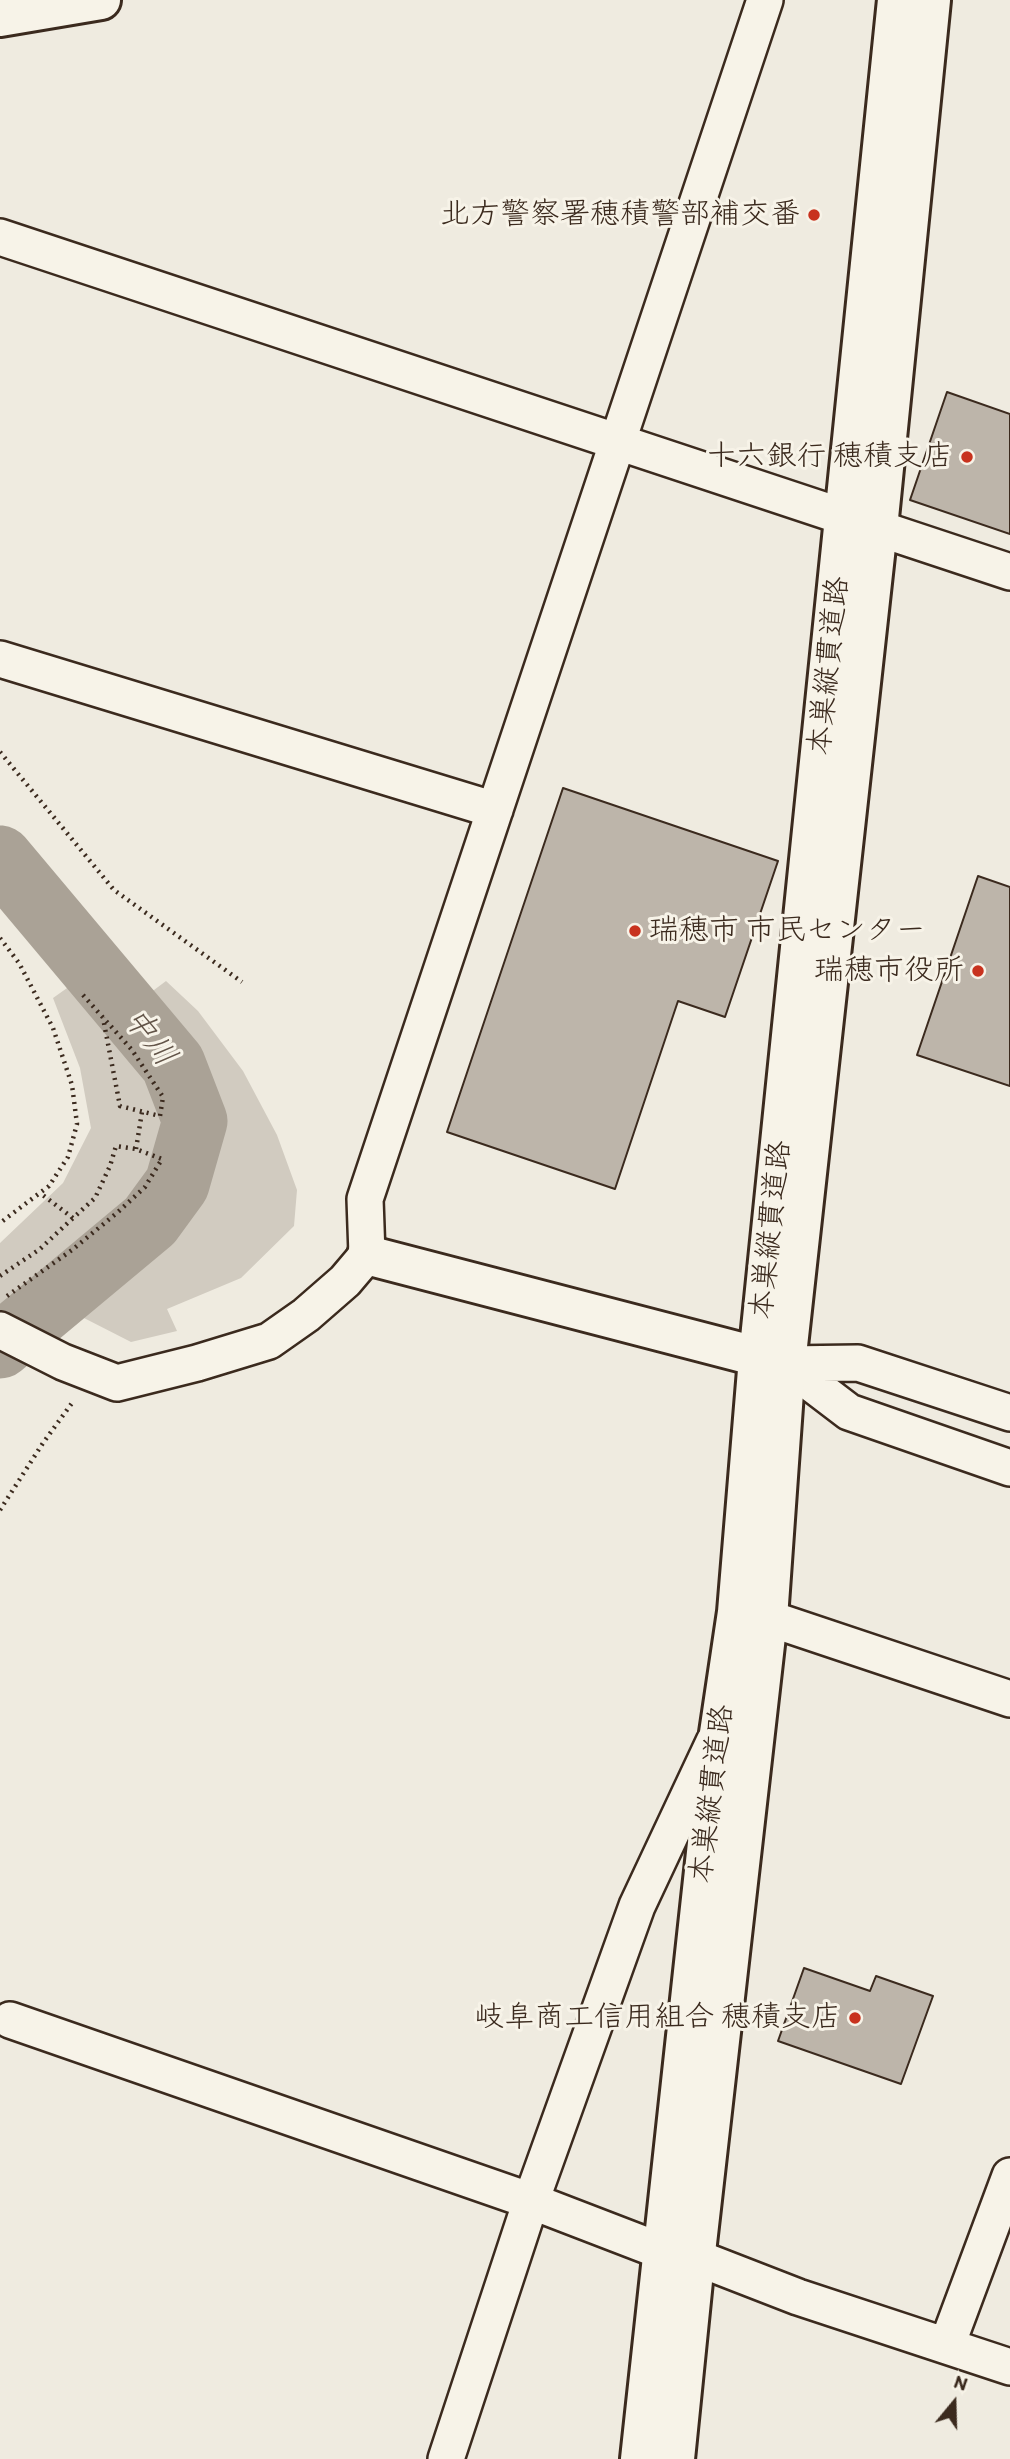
<!DOCTYPE html>
<html>
<head>
<meta charset="utf-8">
<style>
	body { margin:0 }
	#map { position:relative; width:1010px; height:2459px; overflow:hidden; background:#efebe0; font-family:Itim,sans-serif }
	canvas { display:block }
	.north { position:absolute; left:919px; top:2368px; width:70px; height:70px; -webkit-text-stroke:5px #f7f3e8; paint-order:stroke; rotate:19deg; font-size:19px; font-weight:700; line-height:28px; text-align:center; color:#3b2a1e }
	.north::after { content:''; display:block; margin:auto; width:24px; height:32px; background:#3b2a1e; clip-path:polygon(50% 0,100% 100%,50% 72%,0 100%) }
</style>
</head>
<body>
<div id="map">
<canvas width="1010" height="2459"></canvas>
<div class="north">N</div>
</div>
<script>
const ctx = document.querySelector('canvas').getContext('2d');
ctx.lineJoin = 'round';
function fillPath(path, color) {
  ctx.fillStyle = color;
  ctx.fill(path, 'evenodd');
}
function trace(path, color, width, dash) {
  ctx.strokeStyle = color;
  ctx.lineWidth = width;
  ctx.lineCap = dash ? 'butt' : 'round';
  ctx.setLineDash(dash || []);
  ctx.stroke(path);
}
function write(font, color, halo, rows, align = 'center') {
  ctx.font = font + ' Itim,"Klee One",sans-serif';
  ctx.lineWidth = 6;
  ctx.setLineDash([]);
  ctx.textBaseline = 'middle';
  ctx.strokeStyle = halo;
  ctx.fillStyle = color;
  for (const [text, x, y, turn = 0] of rows) {
    ctx.save();
    ctx.translate(x, y);
    ctx.rotate((+turn || 0) * Math.PI / 180);
    ctx.textAlign = isNaN(turn) ? turn : align;
    if (halo) ctx.strokeText(text, 0, 0);
    ctx.fillText(text, 0, 0);
    ctx.restore();
  }
}
const green = new Path2D(`
	M108,959L142,999L166,981L198,1011L243,1071L277,1135L297,1190L294,1226L241,1278L167,1309L177,1331L131,1342L33,1292L0,1318V1243L63,1183L91,1128L80,1068L53,998Z`);
const river = new Path2D(`
	M0,858L173,1064L195,1121L177,1184L150,1221L0,1346`);
const building = new Path2D(`
	M947,392L1010,414V534L910,500Z
	M563,788L778,861L725,1017L678,1001L615,1189L447,1132Z
	M978,876L1010,887V1086L917,1055Z
	M804,1968L870,1991L876,1976L933,1996L901,2084L778,2041Z`);
const path = new Path2D(`
	M0,752L114,890L242,982
	M0,938L19,963L53,1028L72,1085L77,1124L68,1157L49,1186L0,1223
	M83,995L132,1050L163,1097L160,1116L120,1106L103,1018
	M136,1149L142,1112
	M0,1276L40,1249L73,1218
	M7,1296L72,1250L118,1212L145,1187L162,1159L136,1149L116,1146L110,1166L95,1198L73,1218L40,1193
	M0,1510L43,1443L72,1403`);
const minor = new Path2D(`
	M0,237L1010,572
	M0,659L495,810
	M0,1330L63,1362L117,1383L197,1363L269,1341L306,1315L345,1281L367,1255L365,1199L765,0
	M786,1364L849,1412L1010,1468
	M786,1364L858,1363L1010,1413
	M768,1618L1010,1699
	M10,2020L531,2201L661,2251L690,2260
	M695,2257L798,2297L1010,2367
	M947,2345L1010,2176
	M446,2459L531,2201L637,1906L714,1742`);
const tertiary = new Path2D(`
	M0,17L101,0
	M367,1255L786,1364`);
const primary = new Path2D(`
	M640,2459L719,1733L737,1612L758,1358L897,0
	M675,2459L695,2261L768,1618L786,1364L878,528L931,0`);
const markers = [
	[814,215,7,"#c8321e"],
	[967,457,7,"#c8321e"],
	[635,931,7,"#c8321e"],
	[978,971,7,"#c8321e"],
	[855,2018,7,"#c8321e"]
];
const poiNames = [
	["北方警察署穂積警部補交番",800,215],
	["十六銀行 穂積支店",953,457],
	["瑞穂市 市民センター",649,931,"left"],
	["瑞穂市役所",964,971],
	["岐阜商工信用組合 穂積支店",841,2018]
];
const streetNames = [
	["本巣縦貫道路",830,666,-84],
	["本巣縦貫道路",772,1230,-84],
	["本巣縦貫道路",713,1794,-83]
];
const waterNames = [
	["中川",149,1038,53]
];
fillPath(green, '#d1cbc0');
trace(river, '#aaa296', 65);
fillPath(building, '#bdb5aa');
trace(building, '#3b2a1e', 2);
trace(minor, '#3b2a1e', 40);
trace(tertiary, '#3b2a1e', 44);
trace(primary, '#3b2a1e', 44);
trace(path, '#3b2a1e', 4.5, [2, 5]);
trace(minor, '#f7f3e8', 35);
trace(tertiary, '#f7f3e8', 38);
trace(primary, '#f7f3e8', 38);
for (const [x, y, r, color] of markers) {
  const dot = new Path2D();
  dot.arc(x, y, r, 0, 2 * Math.PI);
  ctx.fillStyle = color;
  ctx.fill(dot);
  trace(dot, '#f7f3e8', 2.5);
}
write('30px', '#3b2a1e', '#f7f3e8', poiNames, 'right');
write('30px', '#3b2a1e', '#f7f3e8', streetNames);
write('italic 32px', '#625448', '#f7f3e8', waterNames);
</script>
</body>
</html>
